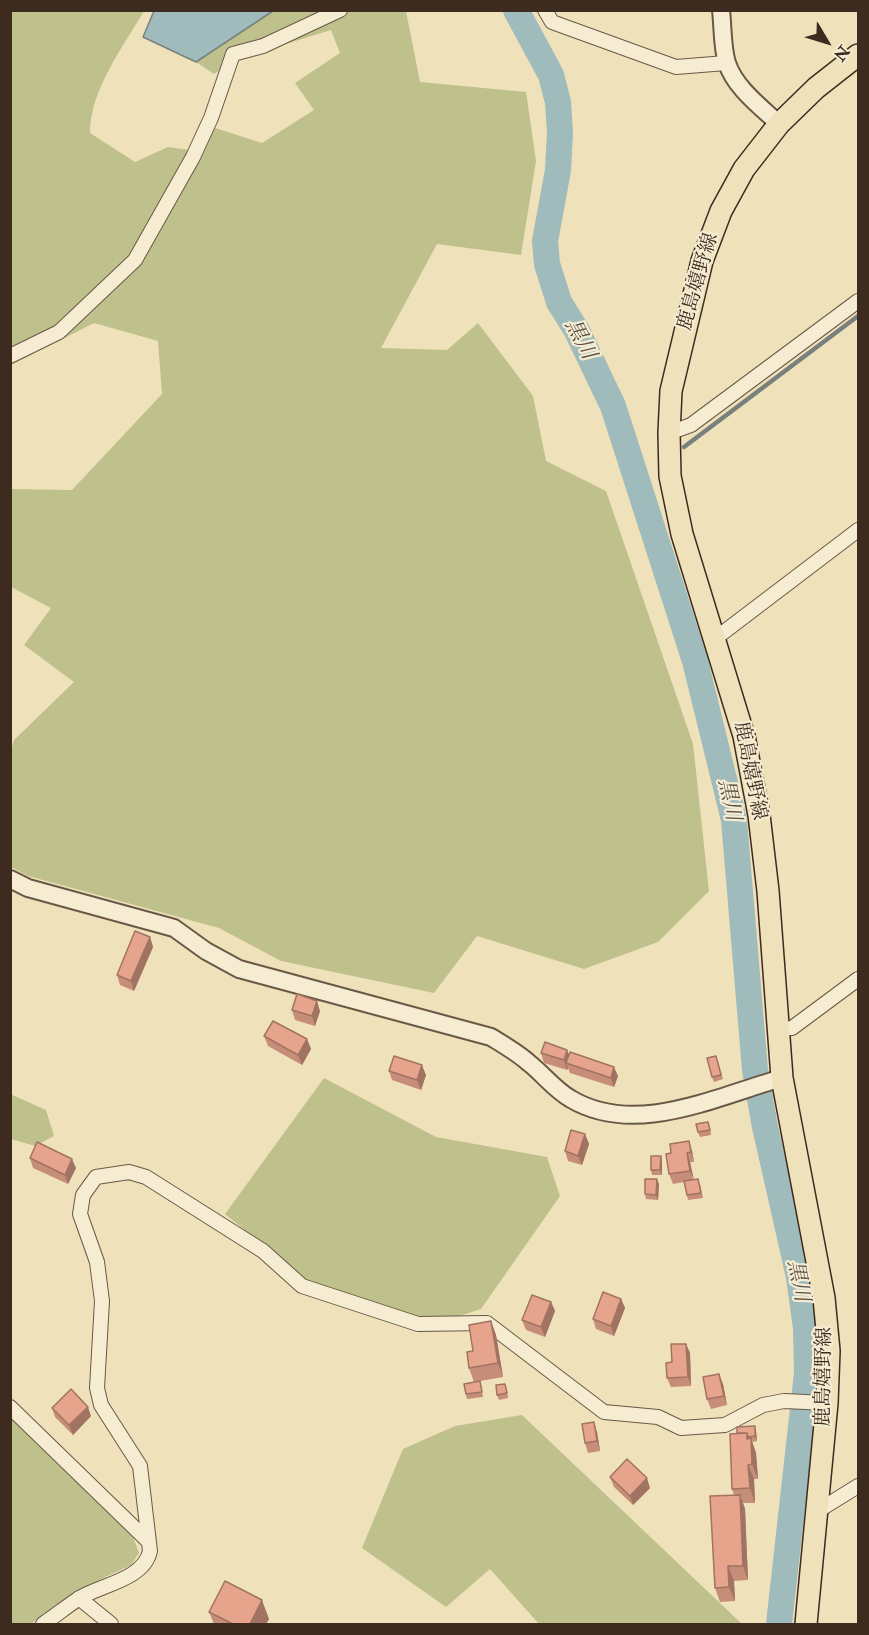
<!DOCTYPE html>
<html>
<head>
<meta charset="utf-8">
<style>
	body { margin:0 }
	#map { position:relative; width:869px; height:1635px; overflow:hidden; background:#efe1ba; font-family:"IM FELL Double Pica",serif }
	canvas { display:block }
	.frame { position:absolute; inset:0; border:12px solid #3d2b1f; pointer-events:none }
	.north { position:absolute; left:797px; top:12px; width:60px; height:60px; -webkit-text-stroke:4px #f5ecd2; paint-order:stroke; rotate:128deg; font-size:16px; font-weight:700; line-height:24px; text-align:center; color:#3d2b1f }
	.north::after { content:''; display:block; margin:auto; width:21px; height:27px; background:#3d2b1f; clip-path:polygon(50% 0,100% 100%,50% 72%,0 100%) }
</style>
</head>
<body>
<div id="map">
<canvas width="869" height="1635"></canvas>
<div class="frame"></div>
<div class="north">N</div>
</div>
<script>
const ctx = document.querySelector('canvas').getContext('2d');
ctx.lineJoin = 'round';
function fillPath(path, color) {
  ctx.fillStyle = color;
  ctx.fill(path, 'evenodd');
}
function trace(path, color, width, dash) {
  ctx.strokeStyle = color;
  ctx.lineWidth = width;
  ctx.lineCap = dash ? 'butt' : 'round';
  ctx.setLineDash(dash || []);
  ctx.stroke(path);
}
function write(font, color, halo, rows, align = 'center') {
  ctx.font = font + ' "IM FELL Double Pica","Noto Serif JP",serif';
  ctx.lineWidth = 4.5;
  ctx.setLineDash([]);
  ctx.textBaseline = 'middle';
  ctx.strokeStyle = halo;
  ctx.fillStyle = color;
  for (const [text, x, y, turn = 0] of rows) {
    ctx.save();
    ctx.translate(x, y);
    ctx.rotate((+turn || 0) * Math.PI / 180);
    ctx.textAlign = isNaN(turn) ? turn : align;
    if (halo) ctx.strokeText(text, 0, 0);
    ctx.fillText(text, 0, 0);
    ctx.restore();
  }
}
const green = new Path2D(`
	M11,11H144C123,47 90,90 90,133L135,162L168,147L204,152L212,127L262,143L314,110L295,83L340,53L331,30L237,59L214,74L196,62L273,11H406L420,82L526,92L536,161L521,255L437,244L381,348L447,350L478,323L533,396L546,461L606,491L693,744L709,891L658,942L584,969L477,936L434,993L281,961L219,928L28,876L11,867L10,754L14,740L74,682L24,645L51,608L11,587V489L72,490L162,394L158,341L94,323L11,365Z
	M324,1078L436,1137L547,1157L560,1196L481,1309L456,1317H417L310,1283L225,1214Z
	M10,1094L46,1110L54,1136L35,1146L11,1139Z
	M522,1415L742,1624H539L490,1569L446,1607L362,1548L403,1449L455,1426Z
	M10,1416L133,1537L139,1553L131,1565L78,1590L31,1624H11Z`);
const water = new Path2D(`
	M154,11V10L273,11L196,62L143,37Z`);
const stream = new Path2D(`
	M684,447L858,316`);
const river = new Path2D(`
	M516,10L551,75L558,102L560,133L558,170L545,241L547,264L559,302L577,331L613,406L695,661L734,820L755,1070L765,1127L799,1277L806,1328L807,1373L779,1624`);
const minor = new Path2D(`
	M545,10L552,22L676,67L726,63
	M10,356L59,332L135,260L193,157L211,118L233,54L263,46L340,10
	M669,433L691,425L858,301
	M716,638L858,530
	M779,1029L792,1028L858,979
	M10,1407L148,1541
	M816,1512L858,1486
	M79,1598L111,1624
	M43,1624C55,1616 66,1607 78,1599C99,1585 144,1580 150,1551L140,1466L101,1405L97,1388L102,1301L97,1262L80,1214L83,1195L96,1177L129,1172L146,1177L263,1251L302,1286L418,1324L487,1323L604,1412L658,1417L681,1428L725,1425L763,1405L784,1401L827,1403`);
const tertiary = new Path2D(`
	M721,10C723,27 722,47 727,63C735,88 761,107 779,124
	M10,879L28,888L174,928L206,951L239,969L491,1037C504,1045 518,1053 529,1063C543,1074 555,1090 571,1099C635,1137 715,1097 782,1078`);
const primary = new Path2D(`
	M806,1624L827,1403L829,1351L824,1298L782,1078L768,891L759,815L744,736L682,534L670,476L669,433L671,391L702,261L721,211L744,169L779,124L816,88L858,55`);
const wall = new Path2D(`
	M150,937L153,947L134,991L120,985L117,975Z
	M292,1010L320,1011L315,1026L295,1020Z
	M264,1036L307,1039L311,1049L302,1065L268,1046Z
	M541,1053L569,1054L618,1076L614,1087L570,1073L568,1068L567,1070L544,1063Z
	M718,1061L723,1079L714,1082L712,1077Z
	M389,1071L426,1075L421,1090L392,1080Z
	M710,1127L711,1135L700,1137L698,1132Z
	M585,1134L589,1144L582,1165L568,1161L565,1151Z
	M692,1151L694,1162H690L693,1180L700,1184L703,1198L688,1200L684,1182L673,1184L669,1174L671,1153Z
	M661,1156L662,1161V1175H652L651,1170Z
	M30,1158L76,1168L68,1184L33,1168Z
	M659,1184L658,1200L646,1199L645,1194Z
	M621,1299L625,1308L614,1336L596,1329L593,1319Z
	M551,1302L555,1311L545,1337L526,1330L522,1320Z
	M491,1321L496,1335L503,1377L480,1381L483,1397L467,1399L466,1394L474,1382L469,1368L473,1351Z
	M686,1344L690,1353L691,1386L671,1387L667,1378L672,1362Z
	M723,1384L727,1405L711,1409L707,1399Z
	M507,1389L508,1398L499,1400L497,1395Z
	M52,1408L91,1416L73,1435L55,1417Z
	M756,1431L757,1441L752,1442L756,1453L758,1479H754L755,1503H743L745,1509L748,1580L734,1581L735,1601L720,1602L715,1588L734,1495L732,1489L730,1434Z
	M597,1432L600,1451L588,1453L585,1443Z
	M610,1477L650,1488L633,1505L614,1487Z
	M209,1612L269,1619L266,1624H214Z`);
const shadedWall = new Path2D(`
	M150,937L153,947L134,991L131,981Z
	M317,1001L320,1011L315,1026L312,1016Z
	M307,1039L311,1049L302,1065L298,1055Z
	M567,1050L571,1059L566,1063L568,1068L567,1070L564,1060Z
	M422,1065L426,1075L421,1090L417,1080Z
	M614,1067L618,1076L614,1087L611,1078Z
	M585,1134L589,1144L582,1165L578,1156Z
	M689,1141L692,1151L694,1162L691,1152Z
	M687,1153L690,1162L694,1180L690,1171Z
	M661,1156L662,1161V1175L660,1170Z
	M72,1159L76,1168L68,1184L65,1175Z
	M657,1179L659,1184L658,1200L656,1195Z
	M621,1299L625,1308L614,1336L611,1326Z
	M551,1302L555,1311L545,1337L541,1327Z
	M491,1321L496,1335L503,1377L498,1363Z
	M686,1344L690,1353L691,1386L688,1377Z
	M719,1374L723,1384L727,1405L724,1396Z
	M88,1407L91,1416L73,1435L69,1425Z
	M594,1422L597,1432L600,1451L597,1441Z
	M755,1426L756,1431L757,1441L755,1436Z
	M747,1433L751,1445V1438L756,1453L758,1479L752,1464L747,1439Z
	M748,1465L754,1479L755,1503L750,1488Z
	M647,1478L650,1488L633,1505L630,1496Z
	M740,1495L745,1509L748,1580L743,1566Z
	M728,1566L734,1581L735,1601L729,1587Z
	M262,1600L269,1619L266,1624H250Z`);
const building = new Path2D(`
	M135,931L150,937L131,981L117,975Z
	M297,994L317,1001L312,1016L292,1010Z
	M273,1021L307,1039L298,1055L264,1036Z
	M545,1042L567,1050L564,1060L541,1053Z
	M570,1052L614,1067L611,1078L566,1063Z
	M394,1056L422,1065L417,1080L389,1071Z
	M716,1056L721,1075L712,1077L707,1058Z
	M708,1122L710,1130L698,1132L696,1124Z
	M571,1130L585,1134L578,1156L565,1151Z
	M689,1141L691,1152L687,1153L690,1171L669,1174L666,1154L671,1153L670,1144Z
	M37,1142L72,1159L65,1175L30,1158Z
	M651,1156H661L660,1170H651Z
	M645,1179H657L656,1195L645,1194Z
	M698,1179L701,1193L687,1195L684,1181Z
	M603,1292L621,1299L611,1326L593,1319Z
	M532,1295L551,1302L541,1327L522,1320Z
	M491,1321L498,1363L469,1368L467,1352L473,1351L469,1325Z
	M671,1344H686L688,1377L667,1378L666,1363L672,1362Z
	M719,1374L724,1396L707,1399L703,1377Z
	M480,1381L482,1392L466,1394L464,1384Z
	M505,1384L507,1393L497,1395L496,1385Z
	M71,1389L88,1407L69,1425L52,1408Z
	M594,1422L597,1441L585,1443L582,1424Z
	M755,1426V1436L748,1437L747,1433H737V1427Z
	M747,1433V1439L751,1438L752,1464L748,1465L750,1488L732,1489L730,1434Z
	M627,1459L647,1478L630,1496L610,1477Z
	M740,1495L743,1566H728L729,1587L715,1588L710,1496Z
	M225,1581L262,1600L250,1624H233L209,1612Z`);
const streetNames = [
	["鹿島嬉野線",699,282,-74],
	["鹿島嬉野線",749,771,79],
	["鹿島嬉野線",825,1377,-89]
];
const waterNames = [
	["黒川",579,340,62],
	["黒川",728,800,78],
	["黒川",797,1281,79]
];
fillPath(green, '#bec18c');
fillPath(water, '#9fbbbb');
trace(water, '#78817d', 1.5);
trace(stream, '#78817d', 4.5);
trace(river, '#9fbbbb', 26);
trace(minor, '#6a5846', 16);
trace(tertiary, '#6a5846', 20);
trace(primary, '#3d2b1f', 24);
trace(minor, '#f5ecd2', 14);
trace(tertiary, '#f5ecd2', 16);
trace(primary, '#efe1ba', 21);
fillPath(wall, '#c68d78');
fillPath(shadedWall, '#a17362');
fillPath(building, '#e6a48c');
trace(building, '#a17362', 1.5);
write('20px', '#3d2b1f', '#f5ecd2', streetNames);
write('italic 21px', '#564f46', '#f5ecd2', waterNames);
</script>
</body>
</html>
